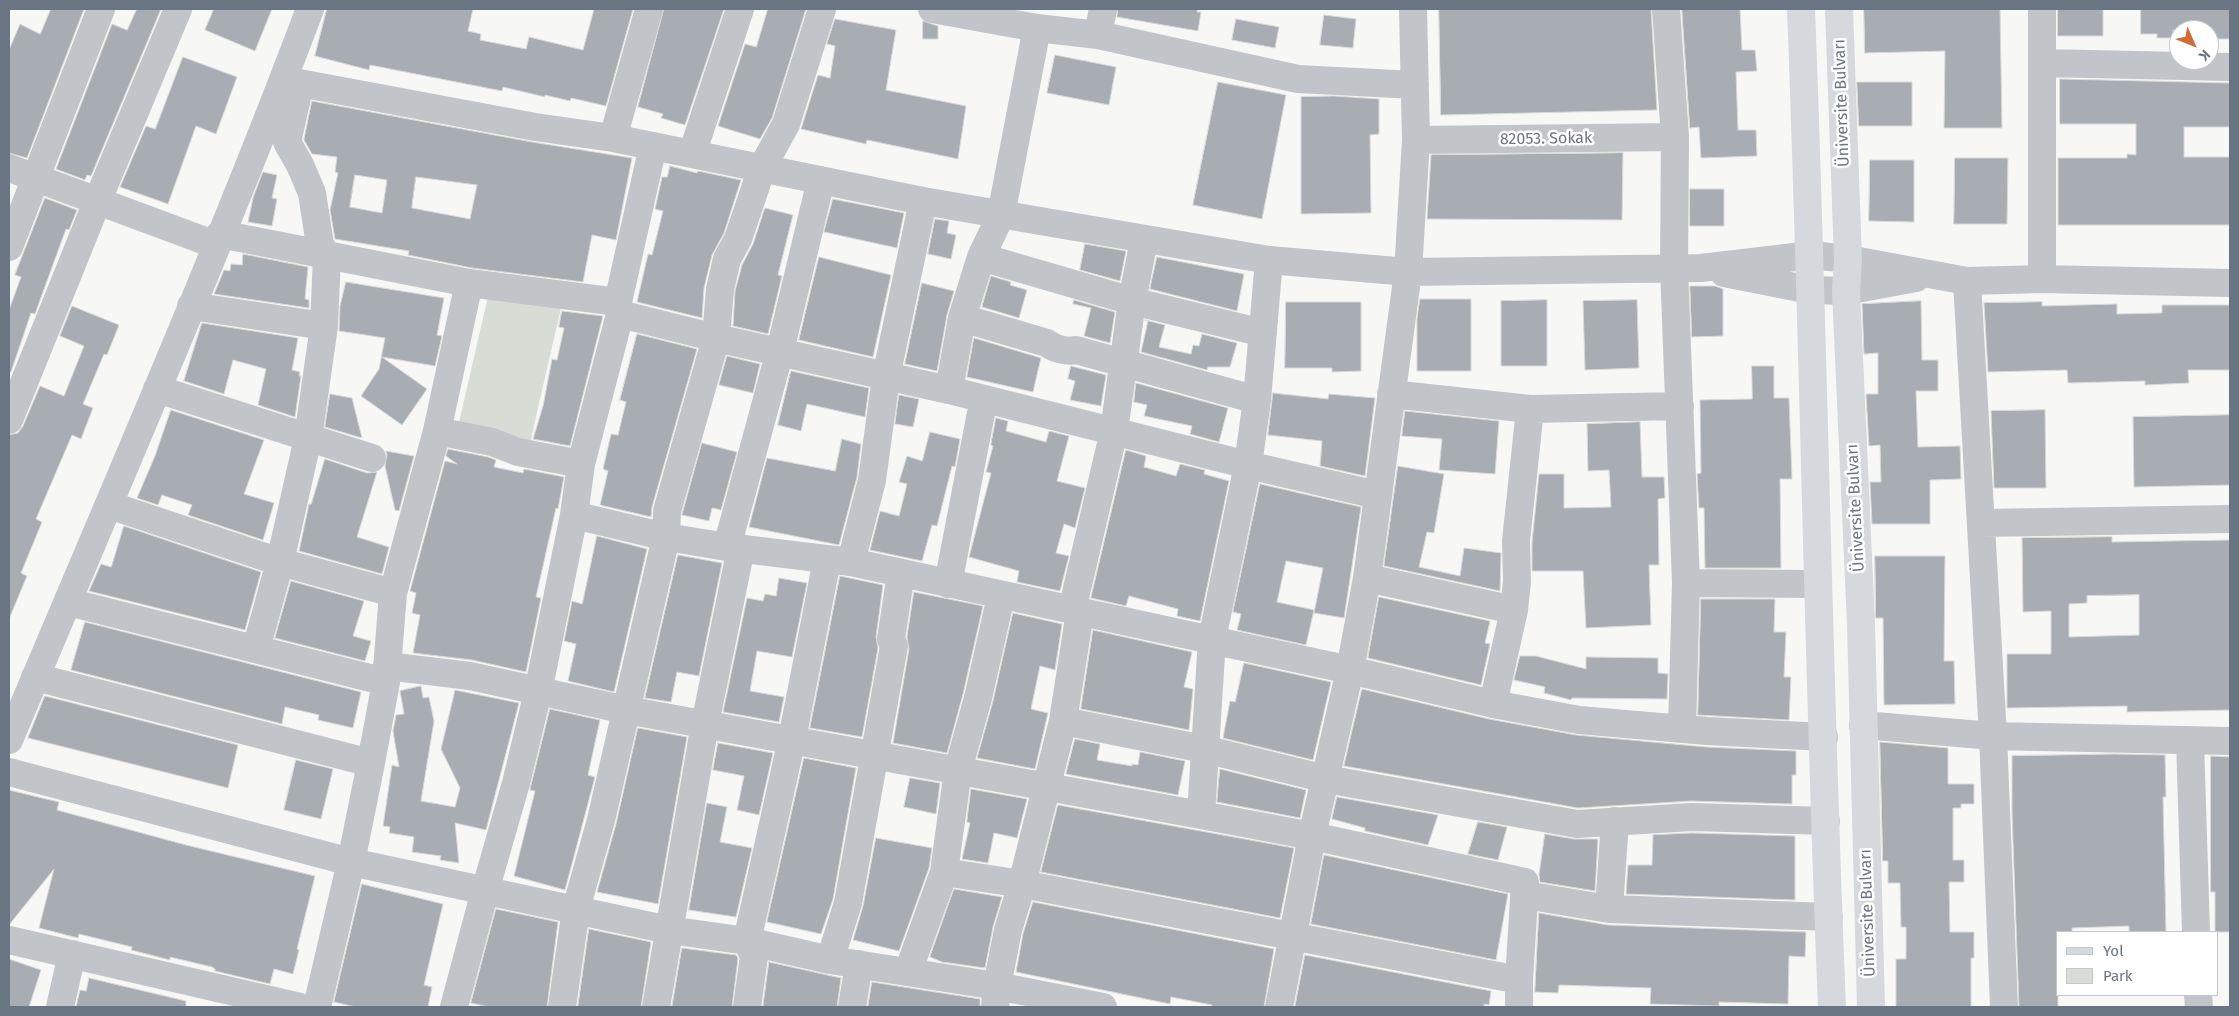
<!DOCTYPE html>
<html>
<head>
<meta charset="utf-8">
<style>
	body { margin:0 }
	#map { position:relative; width:2239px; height:1016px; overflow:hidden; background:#f7f7f5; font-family:"Fira Sans",sans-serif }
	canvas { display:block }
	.frame { position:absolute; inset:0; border:10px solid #6a7583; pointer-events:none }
	.legend { position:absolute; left:2056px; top:931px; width:162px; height:65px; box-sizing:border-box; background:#fff; border:1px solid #c3c8cd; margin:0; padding:6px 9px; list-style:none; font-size:15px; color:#6a7583 }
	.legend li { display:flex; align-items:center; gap:10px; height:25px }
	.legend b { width:25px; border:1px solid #c3c8cd }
	.north { position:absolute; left:2169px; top:20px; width:50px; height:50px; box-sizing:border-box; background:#fff; border:1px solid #c3c8cd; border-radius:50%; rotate:134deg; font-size:14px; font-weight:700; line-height:20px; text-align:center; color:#6a7583 }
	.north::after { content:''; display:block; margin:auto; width:18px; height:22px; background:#d16c3b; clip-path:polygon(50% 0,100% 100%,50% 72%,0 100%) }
</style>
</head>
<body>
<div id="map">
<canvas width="2239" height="1016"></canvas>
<div class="frame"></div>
<ul class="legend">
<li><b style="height:6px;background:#d5d8dc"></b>Yol</li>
<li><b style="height:14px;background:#d7dcd5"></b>Park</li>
</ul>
<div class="north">K</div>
</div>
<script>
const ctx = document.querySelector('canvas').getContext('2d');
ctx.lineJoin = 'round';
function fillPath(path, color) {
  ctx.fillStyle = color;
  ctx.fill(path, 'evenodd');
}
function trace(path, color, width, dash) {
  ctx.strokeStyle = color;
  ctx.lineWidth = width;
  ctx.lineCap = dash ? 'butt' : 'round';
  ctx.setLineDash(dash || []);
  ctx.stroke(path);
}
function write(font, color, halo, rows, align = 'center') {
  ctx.font = font + ' "Fira Sans",sans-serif';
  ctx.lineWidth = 5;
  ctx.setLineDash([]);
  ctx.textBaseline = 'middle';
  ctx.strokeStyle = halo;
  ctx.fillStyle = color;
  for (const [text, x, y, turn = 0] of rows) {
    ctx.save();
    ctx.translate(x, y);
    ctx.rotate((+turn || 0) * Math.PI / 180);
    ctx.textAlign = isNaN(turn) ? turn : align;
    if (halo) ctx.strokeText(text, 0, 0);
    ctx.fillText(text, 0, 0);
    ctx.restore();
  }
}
const green = new Path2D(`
	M489,292L561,308L529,447L457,431Z`);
const building = new Path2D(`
	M51,9H84L27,158L9,153V50L20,24L40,34Z
	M137,9H161L91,176L87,175L85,180L56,169L112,24L127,30Z
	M214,9H272L255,51L205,30Z
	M327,9H473L468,31L481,34L480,40L526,49L529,37L583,50L594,9H633L606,106L571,98L570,101L545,95V97L503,87L502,91L370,65L369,70L315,56Z
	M664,9H724L685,125L661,118L663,114L638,107Z
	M768,9H806L772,118L760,139L718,126L745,44L756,47Z
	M1118,9H1198L1197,12H1201L1198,31L1117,17Z
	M1439,9H1651L1657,110L1441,115Z
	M1682,9H1740L1742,50H1755L1757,71L1736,72L1738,130H1756L1757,156L1701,158L1699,127L1690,128Z
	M1864,9H2000L2002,128H1944L1945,51L1865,53Z
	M2058,9H2103V36H2058Z
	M2141,9H2230V39H2209V30H2173V38H2157V34H2141Z
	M1324,15L1356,19L1353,48L1320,45Z
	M835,19L896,30L886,90L966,106L958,159L867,140L866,144L801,129L818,75L830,78L835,46L827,44Z
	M1236,19L1279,27L1275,48L1232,40Z
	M923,21L938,26V39H923Z
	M1055,55L1116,67L1109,105L1047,93Z
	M183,57L237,77L216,134L196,126L168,204L120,187L146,126L155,129Z
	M2060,79L2230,83V127H2184V157H2230V225H2058V158H2127V154L2136,155V124H2060Z
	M1218,82L1286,95L1262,219L1193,205Z
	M1857,82H1912V126H1859Z
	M1334,96L1379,99V134L1370,135L1371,213L1301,214V97Z
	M312,101L532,142L632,158L616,240L592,235L583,282L472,268L408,255L409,251L335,239L330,210L338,173L335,172L337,157L312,154L304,140ZM355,175L387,180L382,213L350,207ZM416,177L477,185L470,219L412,208Z
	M1623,153L1622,220L1427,219L1431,155Z
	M1955,158H2008L2007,224H1954Z
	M1870,160H1914V222L1869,221Z
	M670,166L697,173L698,171L741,180L724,233L712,255L704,288L702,318L637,302L648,254L652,255L663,211L655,209L662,177H667Z
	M263,172L277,175L272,198L277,199L272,226L248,222L253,198Z
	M1690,189H1724V226H1690Z
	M45,198L77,210L69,230L66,229L35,314L31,313L11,372L9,371V310L21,277L15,275Z
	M833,199L904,213L897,248L824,232Z
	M765,208L793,215L778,275L782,276L768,334L733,326L735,291L742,265L753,244Z
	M935,219L949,221L947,233L956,235L951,259L928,254Z
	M1085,244L1126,251L1120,281L1080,270Z
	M243,254L308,267L305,299L309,300V308L214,294L224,270L230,271L231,264L242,265Z
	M819,257L891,275L873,357L799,340Z
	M1157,257L1244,274L1237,311L1150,289Z
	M991,276L1011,282L1010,285L1027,290L1019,318L982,307Z
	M346,282L444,298L437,335L442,336L435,366L382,357L427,389L402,425L361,396L379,369L385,338L339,331L340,306Z
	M922,283L954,291L947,315L937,371L905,364Z
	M1690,286H1715L1723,289V336L1692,337Z
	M1420,299H1471V371H1417V319Z
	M1074,300L1115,312L1110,343L1084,336L1091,308L1073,304Z
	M1547,300V366H1501V301Z
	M1637,300L1639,368L1585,370L1583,301Z
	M1921,301L1922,360H1938V391H1916L1918,447L1960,446L1961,479L1930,480V524H1872L1870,482H1881L1880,445L1869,446L1866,394H1878V353L1864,354L1862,304Z
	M1286,302H1361V371L1332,372V368H1285Z
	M2042,302V306L2117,304V314L2162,313V305H2230V370H2188L2189,383L2145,385V381L2068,383L2067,370L1988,372L1984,303Z
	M72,306L119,325L107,355L104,354L83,404L93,408L81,439L72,435L36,519L42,522L21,573L27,576L9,619V435L18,433L23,426L40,386L64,396L84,346L60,336Z
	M562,311L603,316L570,446L533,439L543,406L552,359L557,360L564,328L559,327Z
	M1145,320L1165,325L1159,347L1191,354L1193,345L1199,346L1202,334L1237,343L1230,367H1208L1207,370L1141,352L1148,321Z
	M202,323L298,338L292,370L300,372L299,376H301L295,417L258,405L266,369L233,360L224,394L184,381Z
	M637,334L697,349L652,507L651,517L600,505L608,471L603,469L611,434L618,435L626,402L620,400Z
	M974,338L1041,358L1033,392L967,377Z
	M727,356L760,364L753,393L719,385Z
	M1071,366L1106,375L1101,406L1070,400L1075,381L1068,379Z
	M1752,366H1774V398H1789L1792,479H1780L1781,568H1705L1704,508H1699L1697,474L1701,473L1700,400L1752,399Z
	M791,371L869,388L865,417L807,404L801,431L778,425Z
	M1136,383L1228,408L1219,442L1190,434L1192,426L1144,416L1147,405L1134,402Z
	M1273,393L1328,399L1329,394L1375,398L1365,476L1320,466L1322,441L1268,435Z
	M330,394L352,398L362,438L325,427Z
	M899,395L919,399L913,427L895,424Z
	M171,410L264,440L244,494L274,503L263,540L188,515L192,505L162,495L158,505L137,498L155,456Z
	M2045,410L2046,488H1994L1991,411Z
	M1405,411L1499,421L1495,474L1439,470L1442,439L1402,436Z
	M2230,415V485L2134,487L2133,417Z
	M996,418L1008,421L1006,431L1046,442L1049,431L1069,436L1057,481L1085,488L1075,528L1064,524L1056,553L1069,556L1060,591L1017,582L1019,571L969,557L991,473L986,472L993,446L991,445Z
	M1640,422L1642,477H1664L1665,498L1658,499L1659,565H1649L1651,625L1586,628L1583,571H1532V542L1539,474H1564V508L1611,507L1609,470L1588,471L1587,424Z
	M930,432L960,439L955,467L952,466L937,526L932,525L922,561L870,550L880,511L899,516L907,484L899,482L907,456L922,461Z
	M842,439L861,444L857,477L839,545L749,527L767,458L835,471Z
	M702,443L737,452L721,510L712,508L709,521L682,515Z
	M448,449L488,457L496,460L494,467L523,473L524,469L564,477L558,509L556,508L536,597L541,598L526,672L472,660L413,653L420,615L412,613L416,593L410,591L445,461L457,464L446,456Z
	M1126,450L1146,456L1144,467L1176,476L1180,464L1205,470L1204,474L1229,481L1200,621L1177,616L1178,609L1129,596L1126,606L1091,598Z
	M386,451L414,456L399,511L395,510L385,466L387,455Z
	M325,459L367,473L377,472L357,537L389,547L382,574L299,551L309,504H311Z
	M1398,466L1444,474L1434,533L1427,532L1419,567L1460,576L1464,548L1501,553L1500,591L1384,566Z
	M1260,484L1361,507L1344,618L1314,613L1323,568L1286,561L1277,602L1314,610L1306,645L1237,630L1241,614L1233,612Z
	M124,526L261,572L245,630L89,591L101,564L111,567Z
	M597,536L647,549L614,692L568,681L576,644L564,641L572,601L582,604Z
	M2112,537V542L2230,540V710L2127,712V706L2007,708V654H2051V611L2023,612L2022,538ZM2139,595V635L2069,637V604L2087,603V596Z
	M678,555L722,563L699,676L677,672L671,702L645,698Z
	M1875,556H1945L1944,661H1954L1955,704L1884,705L1883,618H1876Z
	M840,576L883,585L876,637L878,648L862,737L810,728Z
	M779,578L807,583L792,657L757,651L750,691L784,697L779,722L723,712L747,598L763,601L765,594L776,596Z
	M291,581L364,601L353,636L371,641L365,661L275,638Z
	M914,592L983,606L963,694L947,753L893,743L909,649L907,637Z
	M1379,597L1490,621L1485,643L1490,644L1481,685L1368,658Z
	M1701,599H1775L1774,632H1786L1784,677H1791L1789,720L1698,715Z
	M1013,613L1062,624L1055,670L1040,666L1031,709L1048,713L1035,769L977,758L993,701Z
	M85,622L361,692L353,728L318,720L319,715L285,707L282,724L71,670Z
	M1093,630L1192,652L1184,687L1193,689L1189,730L1081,709Z
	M1520,656H1536L1586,669V657L1658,658V673L1668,674L1667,699L1572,698L1571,700L1544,693L1545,687L1514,680Z
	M1244,663L1331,682L1313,760L1223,738L1230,701L1235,702Z
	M421,686L423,698L429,697L434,721L421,801L455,807L460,788L441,749L455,690L519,703L486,830L455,823L459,863L440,860L441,856L412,852L414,837L389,833L390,827L383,826L392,765L399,767L393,731L396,715L404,714L400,691Z
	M1362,689L1489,719L1576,735L1706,747L1796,751V775H1792V804L1691,801L1578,808L1344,766Z
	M45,696L238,745L228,788L28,738Z
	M550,709L600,720L588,775L595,777L565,890L514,876L535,791L530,790Z
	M638,728L687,737L658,904L597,892L616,824Z
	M1075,739L1100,744L1097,760L1132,766V764L1138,765L1140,752L1185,761L1178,795L1066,774Z
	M1880,742L1948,748V784H1974V804H1961V808H1953V860H1964V882H1949L1950,932H1974V958H1971V1007H1896V959H1906V927H1901L1900,883H1888V861H1883Z
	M718,743L773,753L759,815L737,810L744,776L713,770Z
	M2115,754L2165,755L2166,797H2163L2166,932H2129V926L2072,928V932H2058V1007H2019L2012,813V756Z
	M2211,756L2230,757V932H2215V892H2211Z
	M804,758L856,768L833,899L821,934L767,922Z
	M296,760L333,769L321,819L284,810Z
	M1220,769L1306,790L1300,818L1217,802Z
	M910,778L940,783L936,814L904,807Z
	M971,789L1027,799L1017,838L994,833L988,863L962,859L970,823L967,822Z
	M9,790L59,802L57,810L186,845L315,876L297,949L299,950L293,974L274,969L270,984L215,971V969L212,967L170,957V960L131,950L132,947L79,934L78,938L39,928L54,869L9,925Z
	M1337,797L1438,815L1428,845L1365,831V828L1332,819Z
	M707,803L727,807L720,842L752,848L736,917L689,910Z
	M1058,805L1294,848L1280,918L1041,872Z
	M1478,822L1507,827L1498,860L1468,854Z
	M1692,833L1795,836V900L1626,894L1628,865H1652L1653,835Z
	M1545,834L1574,839H1598L1595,891L1540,882L1539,875Z
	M876,838L932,848L929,868L899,951L853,940L863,906Z
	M1324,855L1508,894L1496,960L1311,924Z
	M362,884L443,904L424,985L432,987L428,1007H356L334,1002Z
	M954,889L1002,897L993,927L985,968L942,962L930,957Z
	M1033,902L1274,949L1264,1007H1212V1005L1171,997L1170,1004L1016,972L1023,934Z
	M496,909L558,922L547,1007H489L471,1003Z
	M1539,913L1608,925L1806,932L1805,957L1789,956L1788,1004L1719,1002V1006L1650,1004L1651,988L1559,985L1558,993L1535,992Z
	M589,929L651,942L641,1007H578Z
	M682,948L736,955L738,958L732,1007H672Z
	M1305,955L1491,991L1489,1005L1484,1004V1007H1295Z
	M9,959L41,970L29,1007H9Z
	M769,962L841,978L837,1007H763Z
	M89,978L186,1001V1007H76L80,990L86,991Z
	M872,982L980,999V1007H868Z`);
const minor = new Path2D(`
	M932,9L1037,28L1098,35L1298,79L1415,85
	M1666,9L1675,137L1674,268L1686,583L1818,584
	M2042,9V279
	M1098,35L1103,9
	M2043,63L2230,67
	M283,80L535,127L613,138L923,201L1269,260L1408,272L1701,268L1811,255L1848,259L1967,281L2042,279L2230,283
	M613,138L649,9
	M1416,140L1675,137
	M692,154L740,9
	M9,168L216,245
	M220,234L469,283L618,302
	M9,247L101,9
	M981,257L1132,301L1263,333
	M1724,273L1810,290L1846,291L1916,278
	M1967,281L1993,736L2004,1007
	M191,306L324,326
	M620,314L716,338L949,390L1248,465L1377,495
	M962,318L1047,343C1055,349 1066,352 1076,350L1257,400
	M157,389L372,458
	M949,390L962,318L981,257L1001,215L1037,28
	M1391,394L1530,409L1680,406
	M9,420L97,202L178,9
	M437,431L492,442L518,452L581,464
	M109,505L280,562L393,593
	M574,515L666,537L727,547L851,562L1350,670L1493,704L1579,720L1707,731L1824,737
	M1982,523L2230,519
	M727,547L780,351L821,180
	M851,562L872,480L886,377L923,201
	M1367,578L1514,610
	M948,584L981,413
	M68,602L386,682
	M1072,610L1114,431L1132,301L1144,240
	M256,649L280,562L308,438L324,326L327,255L320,245L312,193L300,165L287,142L300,84
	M387,666L470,676L626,710L1201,815L1212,639L1248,465L1257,400L1269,260
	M35,677L371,763
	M1493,704L1514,610L1517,581L1516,541L1530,409
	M1063,721L1204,749L1326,779L1577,824L1692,817L1826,821
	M1863,725L1993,736L2230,741
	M1682,729L1686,583
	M9,740C111,497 217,256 310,9
	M2190,741L2196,932
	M9,772L351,862L669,930L747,941L830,960L997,986L1103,1007
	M1201,815L1312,836L1525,882L1519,980V1007
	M944,872L1022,884L1519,980
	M1525,895L1609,909L1829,917
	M1609,909L1615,821
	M9,940L300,1007
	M830,960L848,903L894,646L891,639L901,573
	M908,972L944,872L958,770L978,698L1001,596
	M2198,995L2199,1007
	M60,1007L72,954
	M317,1007L351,862L371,763L386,682L393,593L437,431L469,283
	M454,1007L485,891L516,783L538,692L574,515L581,464L620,314L618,302L653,146
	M562,1007L576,909L601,820L666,537L667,511L716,338L720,289L727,259L738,239L762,168L786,124L822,9
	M656,1007L705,724L741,548
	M747,1007L754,956L747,941L792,739L827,560
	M852,1007L859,964
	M995,1007L997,986L1008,930L1022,884L1063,721L1080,612
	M1279,1007L1312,836L1350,670L1367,578L1408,272L1416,140L1413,9`);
const major = new Path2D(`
	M1801,9C1814,341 1818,675 1832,1007
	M1839,9L1848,259L1846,291L1861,624L1871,1007`);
const streetNames = [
	["Üniversite Bulvarı",1842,103,-92],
	["82053. Sokak",1546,139,-1],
	["Üniversite Bulvarı",1856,508,-93],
	["Üniversite Bulvarı",1868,913,-92]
];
fillPath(green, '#d7dcd5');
fillPath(building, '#a7adb3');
trace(building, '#d9d9d7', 1);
trace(minor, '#c1c4c8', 28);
trace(major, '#d5d8dc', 28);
write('16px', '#6a7583', '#fff', streetNames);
</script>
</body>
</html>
